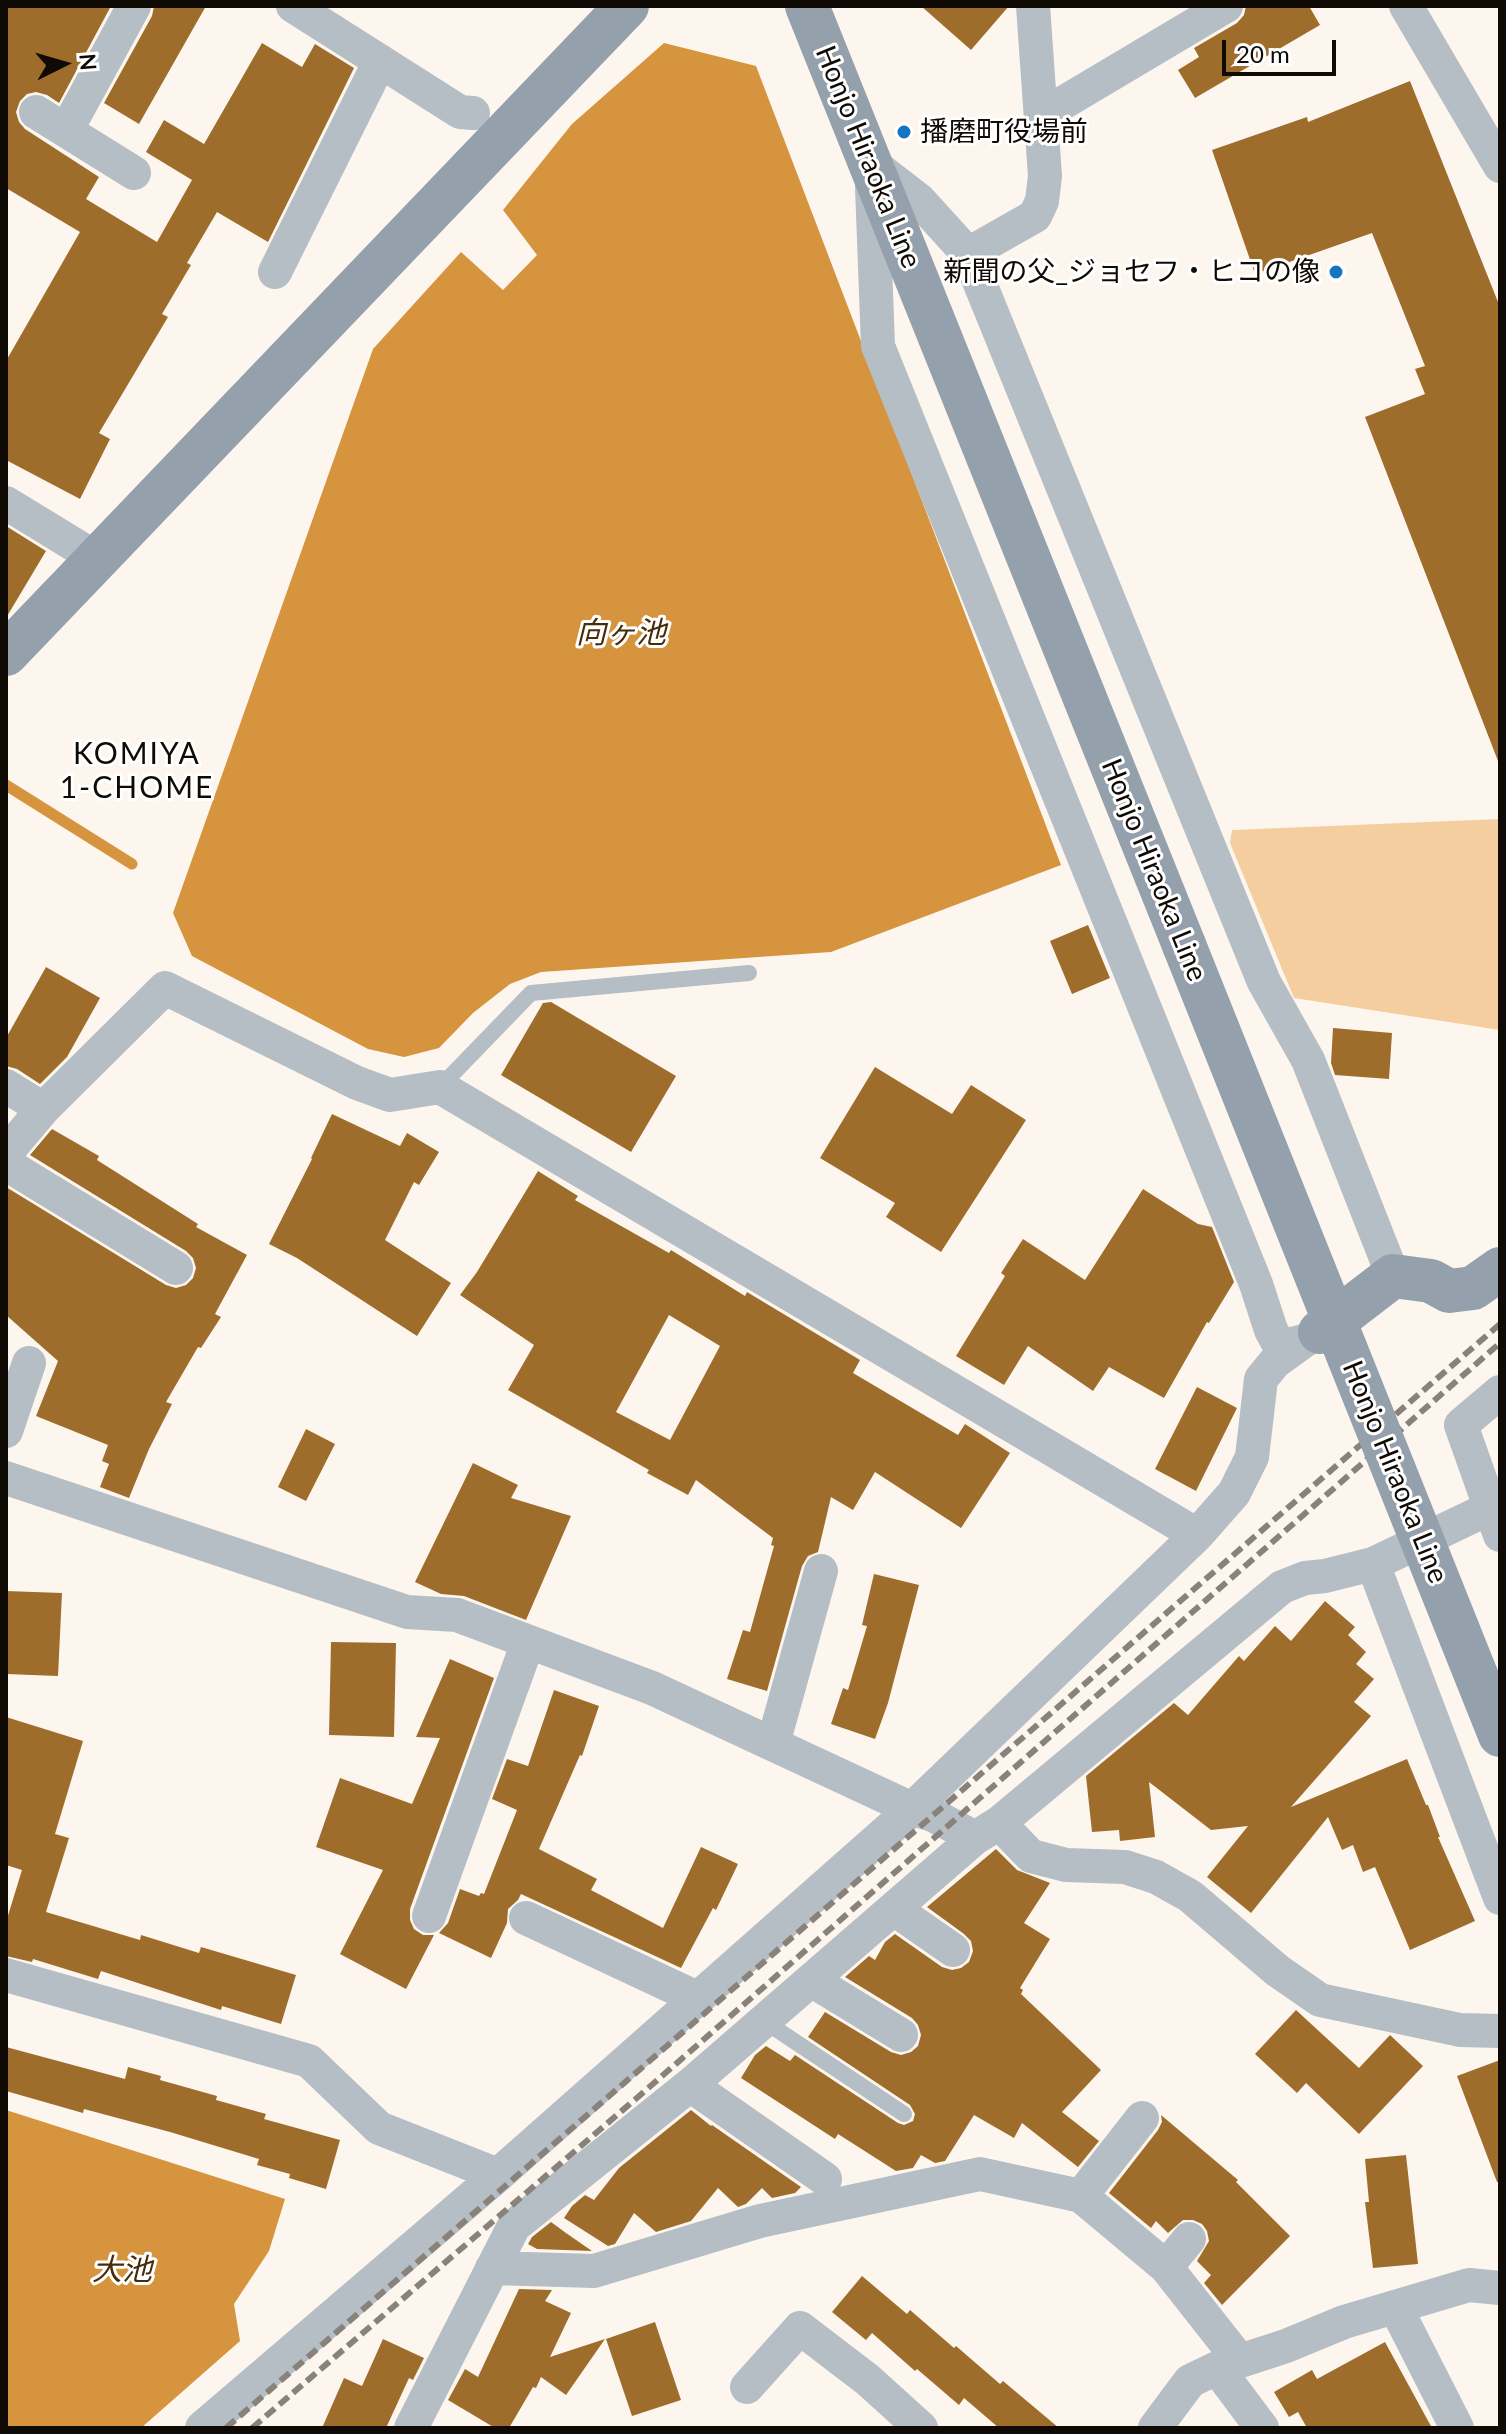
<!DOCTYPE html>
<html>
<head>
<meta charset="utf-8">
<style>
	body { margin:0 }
	#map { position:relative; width:1506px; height:2434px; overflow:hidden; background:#fdf6ee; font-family:Lato,sans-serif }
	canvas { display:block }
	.frame { position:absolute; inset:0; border:8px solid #100a05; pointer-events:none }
	.north { position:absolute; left:24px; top:24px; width:80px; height:80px; -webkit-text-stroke:6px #fff; paint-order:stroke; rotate:85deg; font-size:22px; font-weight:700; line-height:32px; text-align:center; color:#100a05 }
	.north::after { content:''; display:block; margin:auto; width:28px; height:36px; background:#100a05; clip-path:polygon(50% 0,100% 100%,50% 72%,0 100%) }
	.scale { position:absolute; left:1222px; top:40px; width:114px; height:36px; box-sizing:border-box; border:4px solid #100a05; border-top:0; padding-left:10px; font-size:24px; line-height:28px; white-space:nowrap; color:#100a05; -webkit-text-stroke:6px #fff; paint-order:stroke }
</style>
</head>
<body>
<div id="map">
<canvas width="1506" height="2434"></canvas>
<div class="frame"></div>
<div class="north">N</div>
<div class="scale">20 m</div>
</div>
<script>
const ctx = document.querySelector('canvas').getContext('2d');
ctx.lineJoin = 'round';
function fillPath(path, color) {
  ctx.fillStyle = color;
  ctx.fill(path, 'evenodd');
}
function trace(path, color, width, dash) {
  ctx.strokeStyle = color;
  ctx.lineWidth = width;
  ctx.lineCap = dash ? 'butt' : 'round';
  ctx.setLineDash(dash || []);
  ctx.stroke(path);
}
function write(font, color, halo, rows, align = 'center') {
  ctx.font = font + ' Lato,"Noto Sans JP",sans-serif';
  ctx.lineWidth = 6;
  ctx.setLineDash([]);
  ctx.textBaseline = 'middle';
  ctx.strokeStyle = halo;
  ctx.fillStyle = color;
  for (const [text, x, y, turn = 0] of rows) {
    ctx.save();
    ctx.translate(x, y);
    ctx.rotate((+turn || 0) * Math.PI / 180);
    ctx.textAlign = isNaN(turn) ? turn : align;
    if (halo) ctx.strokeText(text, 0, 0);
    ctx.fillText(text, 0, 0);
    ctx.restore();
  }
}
const green = new Path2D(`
	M1500,819V1030L1294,998L1230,843L1232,830Z`);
const water = new Path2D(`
	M664,43L756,66L1061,865L831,952L541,972L510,984L473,1013L439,1048L404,1057L368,1049L192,956L173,913L373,349L461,252L503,290L537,255L503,210L572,124Z
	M6,2110L285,2199L269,2251L234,2304L240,2341L141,2428H6Z`);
const stream = new Path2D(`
	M6,785L132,864`);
const building = new Path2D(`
	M6,6H111L59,103L47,95L36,92L27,94L20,101L16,112L19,122L25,129L99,177L86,199L157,242L192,180L146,152L164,120L204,144L262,43L302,67L315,44L354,68L268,242L217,212L187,263L191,265L162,314L168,317L99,433L110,439L80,499L6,460V361L80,232L6,188Z
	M154,6H206L139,124L104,103L152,16Z
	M921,6H1009L971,50Z
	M1246,6H1309L1320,25L1195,98L1178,70L1199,57L1194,48L1237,23L1244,15Z
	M1410,81L1500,307V760L1498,761L1365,417L1425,394L1415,369L1425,366L1372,233L1255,274L1212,150L1307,117L1308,122Z
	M6,526L46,551L6,618Z
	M1088,925L1110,978L1072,994L1050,941Z
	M46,967L100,998L67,1057L40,1084L17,1069L6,1066V1038Z
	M551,1002L676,1076L631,1152L501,1075L543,1003Z
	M1333,1028L1392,1033L1389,1079L1335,1075L1331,1063Z
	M875,1067L952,1114L971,1085L1026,1120L941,1252L886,1217L895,1203L820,1158Z
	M332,1114L400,1146L407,1133L439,1152L419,1185L414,1182L385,1240L451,1283L417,1336L297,1258L269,1244L312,1159L311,1158Z
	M52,1129L99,1156L97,1160L198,1224L196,1227L247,1255L215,1314L221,1317L201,1348L198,1347L166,1402L172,1404L149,1449L129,1498L100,1487L109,1464L102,1461L108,1445L36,1416L58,1361L6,1315V1187L166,1285L176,1288L186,1285L193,1278L196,1268L193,1258L186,1251L30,1155Z
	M538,1171L578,1196L575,1200L669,1253L671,1250L745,1296L747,1292L860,1360L853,1373L958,1435L965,1424L1010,1453L961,1528L875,1472L853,1510L831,1497L818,1552L808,1556L802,1566L767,1691L727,1679L743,1630L750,1632L774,1546L771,1545L773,1538L696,1480L688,1495L647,1473L649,1470L508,1390L534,1345L460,1295L477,1272ZM669,1315L720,1346L670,1440L616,1412Z
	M1143,1189L1198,1224L1212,1227L1234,1282L1209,1323L1207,1322L1164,1398L1109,1367L1093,1391L1028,1346L1004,1385L956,1356L1005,1276L1001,1273L1023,1239L1085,1280Z
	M1197,1387L1237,1408L1196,1491L1155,1469Z
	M306,1429L335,1444L306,1501L278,1487Z
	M473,1463L518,1485L511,1498L571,1516L526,1620L464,1596L441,1594L415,1582Z
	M874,1574L919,1585L888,1703L875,1739L831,1724L843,1688L848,1690L867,1626L862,1625Z
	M6,1591L62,1593L58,1676L6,1674Z
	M1325,1601L1355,1627L1348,1635L1366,1652L1356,1664L1374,1679L1354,1702L1371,1716L1291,1807L1407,1759L1426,1805H1428L1440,1837H1438L1475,1921L1410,1950L1375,1867L1363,1872L1353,1845L1342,1850L1328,1817L1251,1913L1207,1877L1248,1826L1211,1830L1149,1782L1155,1837L1120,1841L1119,1830L1092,1832L1086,1776L1174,1703L1188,1715L1239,1656L1244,1661L1275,1626L1291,1641Z
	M331,1642L396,1643L394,1737L329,1735Z
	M450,1659L494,1678L410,1909V1920L414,1929L423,1935H434L406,1989L340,1954L383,1870L316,1847L340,1778L412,1804L440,1738L416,1737Z
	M554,1690L599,1706L582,1756L580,1755L539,1849L597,1879L591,1890L663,1928L701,1847L738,1864L716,1910L713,1908L681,1968L521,1894L518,1900L508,1909L507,1923L491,1958L439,1933L448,1923L460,1889L479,1896L481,1893L484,1894L517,1810L492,1799L507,1759L528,1766Z
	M6,1717L83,1741L55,1834L69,1838L46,1912L140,1940L141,1935L199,1953L201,1947L296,1975L281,2024L222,2006L221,2010L101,1971L98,1979L33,1959L32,1962L6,1956V1922L22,1870L6,1865Z
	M996,1849L1017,1870L1050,1883L1024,1923L1050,1939L1020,1988L1023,1990L1021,1994L1101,2070L1062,2112L1099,2141L1078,2167L1022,2123L1014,2138L974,2115L945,2161L935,2163L921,2155L913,2168L896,2171L838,2134L835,2139L741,2078L755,2055L766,2046L790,2061L795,2055L898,2123L904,2125L913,2121L915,2114L910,2105L808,2037L825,2012L891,2052L901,2055L911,2052L918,2046L921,2035L918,2025L912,2018L845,1977L869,1956L875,1960L885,1942L895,1934L942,1967L952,1970L961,1968L969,1962L973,1951L971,1941L964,1934L927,1907Z
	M1296,2010L1359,2068L1390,2035L1423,2066L1359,2134L1306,2083L1297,2093L1255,2054Z
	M6,2047L125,2079L128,2067L161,2076L160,2080L217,2096L216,2100L266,2114L264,2119L340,2140L326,2189L289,2178L290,2174L257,2165L259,2159L170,2132L84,2109L83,2113L6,2091Z
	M1500,2060V2182H1497L1457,2076Z
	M691,2110L711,2126L712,2125L801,2187L795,2193L772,2198L762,2188L746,2204L738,2207L718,2188L691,2221L656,2232L634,2213L615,2244L608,2246L564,2218L572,2206L585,2195L594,2200L619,2168Z
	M1161,2115L1238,2180L1236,2182L1290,2236L1222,2305L1204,2283L1211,2275L1197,2261L1209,2241L1207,2231L1202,2224L1193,2220H1183L1168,2233L1156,2221L1151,2228L1109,2193L1158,2130L1162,2122Z
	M1406,2155L1418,2264L1373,2268L1365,2202H1369L1365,2159Z
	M551,2222L566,2233L592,2251L537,2249L528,2244L532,2237Z
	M862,2276L907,2314L910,2310L954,2348L956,2346L1000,2384L1003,2381L1059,2428H999L964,2398L959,2405L917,2369L915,2371L872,2333L866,2340L832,2312Z
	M519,2289L552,2290L545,2301L571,2313L550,2357L605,2339L566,2395L541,2377L536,2388L533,2387L509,2428H495L448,2400L465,2369L478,2377Z
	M655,2322L681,2400L632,2416L606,2339Z
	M383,2339L424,2358L413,2380L409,2378L386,2428H322L344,2378L362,2386Z
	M1385,2342L1432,2428H1307L1298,2412L1289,2417L1274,2392L1312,2370L1317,2379Z`);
const lane = new Path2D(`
	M440,1087L531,993L749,973
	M764,2021L904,2114`);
const street = new Path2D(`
	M293,6L460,112L473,113
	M1406,6L1500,166
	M36,112L134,173
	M1041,116L1226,6
	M67,129L134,6
	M871,163L919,200L968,254L1264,982L1308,1060L1393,1276
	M872,187L878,346L1256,1284L1271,1330L1277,1341L1288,1345L1304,1341
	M968,254L1035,216L1042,201L1045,176L1033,6
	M275,272L380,61
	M6,503L96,558
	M6,1086L43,1109
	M6,1153L43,1109L165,988L357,1083L390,1095L440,1087L1197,1535
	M6,1164L176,1268
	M1500,1392L1461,1425L1500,1535
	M6,1431L29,1363
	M6,1478L407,1612L457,1615L652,1688L912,1809L933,1815L975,1838
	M1373,1564L1500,1898
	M773,1744L821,1571
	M999,1823L1031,1856L1066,1865L1125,1867L1156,1877L1190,1896L1278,1971L1320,2000L1460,2030L1500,2031
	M894,1909L953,1950
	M429,1916L528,1642
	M526,1918L697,1998
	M6,1975L309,2061L379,2128L498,2175
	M811,1980L901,2035
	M690,2085L825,2179
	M1081,2196L1142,2118
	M1166,2267L1189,2239
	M492,2268L594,2271L760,2221L980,2174L1081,2196L1166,2267L1240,2361L1286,2346L1344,2322L1469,2285L1500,2288
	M1396,2308L1457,2428
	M1217,2368L1262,2428
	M747,2387L800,2328L868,2380L921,2428
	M202,2428L498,2175L912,1809L1197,1535L1234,1493L1252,1457L1261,1379L1275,1362L1304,1341L1320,1332
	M411,2428L514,2226L690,2085L975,1838L999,1823L1282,1587L1305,1578L1325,1576L1373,1564L1490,1508
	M1155,2428L1190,2381L1217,2368L1240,2361`);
const secondary = new Path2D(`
	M807,6L1184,945
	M6,654L627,6
	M1320,1332L1393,1276L1431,1281L1449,1291L1473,1288L1500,1269`);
const rail = new Path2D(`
	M226,2428L1500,1324
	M252,2428L638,2097L1500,1343`);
const secondaryBridge = new Path2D(`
	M1184,945L1500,1735`);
const markers = [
	[904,132,8,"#1475c1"],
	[1336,272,8,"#1475c1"]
];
const poiNames = [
	["播磨町役場前",920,132],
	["新聞の父_ジョセフ・ヒコの像",1320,272,"right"]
];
const streetNames = [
	["Honjo Hiraoka Line",868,157,68],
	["Honjo Hiraoka Line",1154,870,68],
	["Honjo Hiraoka Line",1395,1472,68]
];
const waterNames = [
	["向ヶ池",621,633],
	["大池",122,2270]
];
const neighbourhoodNames = [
	["KOMIYA",137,754],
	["1-CHOME",137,788]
];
fillPath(green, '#f5cea0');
fillPath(water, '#d6943e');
trace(stream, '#d6943e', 11);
fillPath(building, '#9e6d2b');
trace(lane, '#b5bdc5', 16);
trace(street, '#b5bdc5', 34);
trace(secondary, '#94a0ac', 44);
trace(rail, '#88827b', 6, [12, 6]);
trace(secondaryBridge, '#94a0ac', 44);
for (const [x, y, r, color] of markers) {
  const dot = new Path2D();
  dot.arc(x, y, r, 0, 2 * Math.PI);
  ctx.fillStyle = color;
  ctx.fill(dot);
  trace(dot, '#fff', 3);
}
write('28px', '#100a05', '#fff', poiNames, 'left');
write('28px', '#100a05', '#fff', streetNames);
write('italic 30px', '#472c07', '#fff', waterNames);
ctx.letterSpacing = '2px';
write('30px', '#100a05', '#fff', neighbourhoodNames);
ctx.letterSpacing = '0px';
</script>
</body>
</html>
